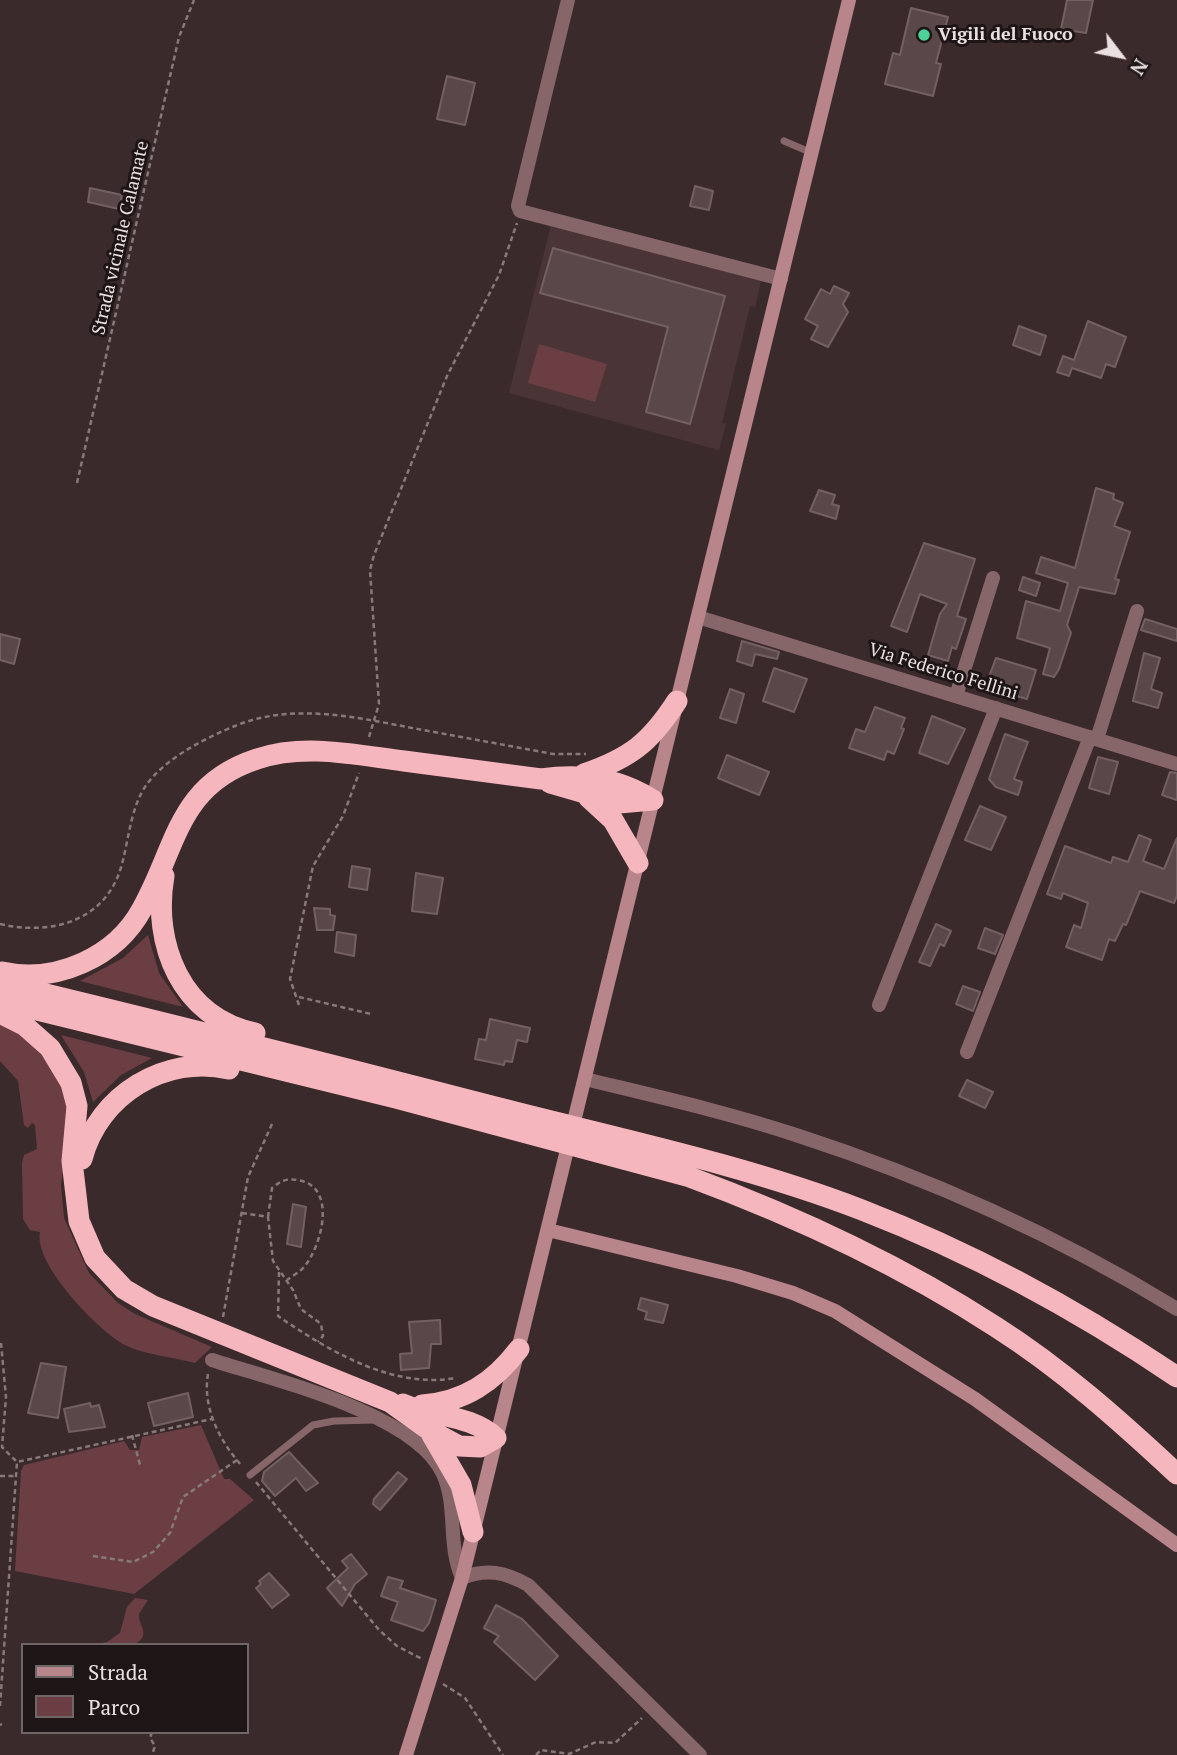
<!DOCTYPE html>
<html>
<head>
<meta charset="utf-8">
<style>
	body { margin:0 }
	#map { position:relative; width:1177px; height:1755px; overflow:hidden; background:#3b2a2c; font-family:"PT Serif",serif }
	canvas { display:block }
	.legend { position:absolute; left:21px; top:1643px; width:228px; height:91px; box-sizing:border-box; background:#1d1516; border:2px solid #6f6667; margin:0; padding:9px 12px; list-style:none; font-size:21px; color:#ebe0e1 }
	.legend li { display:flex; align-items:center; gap:14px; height:35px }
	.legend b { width:35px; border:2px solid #6f6667 }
	.north { position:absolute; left:1086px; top:21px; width:70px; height:70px; -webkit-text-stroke:5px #1d1516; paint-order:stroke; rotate:122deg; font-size:19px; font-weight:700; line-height:28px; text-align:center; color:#ebe0e1 }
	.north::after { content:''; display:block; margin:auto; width:24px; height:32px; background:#ebe0e1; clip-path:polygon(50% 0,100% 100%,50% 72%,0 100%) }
</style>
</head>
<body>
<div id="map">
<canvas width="1177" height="1755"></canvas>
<ul class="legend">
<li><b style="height:9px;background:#b8858a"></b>Strada</li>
<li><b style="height:19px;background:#6b3e44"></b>Parco</li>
</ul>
<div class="north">N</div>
</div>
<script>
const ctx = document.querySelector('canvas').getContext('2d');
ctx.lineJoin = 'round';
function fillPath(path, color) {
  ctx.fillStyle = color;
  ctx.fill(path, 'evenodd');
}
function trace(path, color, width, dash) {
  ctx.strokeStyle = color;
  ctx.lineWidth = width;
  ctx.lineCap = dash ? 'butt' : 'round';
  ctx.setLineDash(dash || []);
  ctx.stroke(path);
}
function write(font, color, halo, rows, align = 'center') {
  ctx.font = font + ' "PT Serif",serif';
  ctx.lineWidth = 6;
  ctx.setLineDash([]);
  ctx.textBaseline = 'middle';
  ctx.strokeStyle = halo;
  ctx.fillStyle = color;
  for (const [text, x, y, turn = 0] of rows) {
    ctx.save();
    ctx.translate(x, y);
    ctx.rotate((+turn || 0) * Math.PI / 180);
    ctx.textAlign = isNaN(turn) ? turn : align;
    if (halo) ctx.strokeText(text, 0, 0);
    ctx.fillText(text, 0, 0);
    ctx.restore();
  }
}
const built = new Path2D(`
	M551,225L761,281L755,307L750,306L722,423L726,424L719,450L509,393Z`);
const green = new Path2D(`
	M539,344L607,364L595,402L528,383Z
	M148,935L159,973L183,1007L80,981L123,958Z
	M0,1021L43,1048L71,1103L61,1185L64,1218L89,1273L118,1303L135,1314L212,1347L195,1363C173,1357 145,1355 125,1345C98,1331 33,1263 40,1232L30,1230L23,1219L22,1163L24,1155L37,1149L35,1125L32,1123L28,1128L24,1125L18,1081L0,1061Z
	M61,1035L152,1058L121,1075L93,1102L84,1072Z
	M201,1425L224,1479H230L254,1500L134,1594L15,1571L21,1471L24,1465L124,1441L130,1450H139L142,1437Z
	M135,1598L148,1600L139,1614C138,1622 145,1628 143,1636C138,1651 101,1645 89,1645L107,1642L120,1633L127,1607Z`);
const building = new Path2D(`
	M1067,0H1093L1086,33L1061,29Z
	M911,8L948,17L936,63L941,64L933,96L885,84L893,53L900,55Z
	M447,76L475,83L465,125L437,119Z
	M695,186L713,191L709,210L690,206Z
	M90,188L122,195L119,209L88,202Z
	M553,248L725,296L690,424L646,412L668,327L540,293Z
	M834,286L849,293L843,304L848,312L828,347L811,339L818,326L805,319L821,289L830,294Z
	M1088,321L1126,337L1115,367L1106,364L1101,378L1072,368L1069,376L1057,372L1063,356L1074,360Z
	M1019,326L1046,336L1040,355L1013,345Z
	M1096,488L1114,494L1113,499L1123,503L1114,526L1130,532L1115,579L1119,580L1115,594L1079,587L1067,625L1071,633L1059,669L1054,677L1043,674L1050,648L1017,638L1026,601L1060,611L1068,583L1036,573L1041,557L1075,568Z
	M819,490L835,495L832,504L839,506L836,519L810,511Z
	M924,543L975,559L957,616L966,619L956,649L952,647L948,661L928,655L940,614L947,604L920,594L907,632L891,626Z
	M1023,577L1040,583L1036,596L1019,590Z
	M1145,619L1177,629V641L1141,630Z
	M0,634L20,639L14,664L0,660Z
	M742,641L779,652L777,659L755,654L752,666L737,661Z
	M1144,653L1160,658L1151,689L1162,693L1158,708L1133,701Z
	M996,658L1036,670L1027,699L985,687Z
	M774,668L807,679L794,712L763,701Z
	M730,689L744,694L736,723L720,718Z
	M875,707L905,718L901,728L904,729L894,754L887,751L884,760L849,748L856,729L865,732Z
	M932,716L965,729L948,764L919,753Z
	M1005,734L1028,742L1014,779L1022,782L1018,795L996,787L989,779Z
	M727,755L769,772L759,795L718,778Z
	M1098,757L1118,762L1109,794L1089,788Z
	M1170,772L1177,773V800L1162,795Z
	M980,806L1006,817L991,850L965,840Z
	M1139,835L1151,840L1143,861L1164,869L1177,838V896L1174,903L1140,891L1126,925L1123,924L1115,941L1109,939L1102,960L1066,947L1074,925L1081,928L1088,903L1063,893L1061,899L1047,894L1065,846L1111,863L1113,857L1128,862Z
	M352,866L370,869L367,890L349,887Z
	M416,873L443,878L437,914L412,911Z
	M314,908L330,909V915L335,916L333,930H317Z
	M936,924L951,931L944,946L940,944L930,966L919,962Z
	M985,928L1003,935L995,954L978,948Z
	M337,932L356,935L354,956L335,952Z
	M963,986L980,992L973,1011L956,1004Z
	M490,1019L530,1028L527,1042L517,1040L512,1062L505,1061L504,1065L475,1059L479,1039L486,1040Z
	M967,1080L993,1092L985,1108L959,1096Z
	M293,1204L306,1207L301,1247L287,1244Z
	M641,1298L668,1305L663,1323L645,1319L647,1312L638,1309Z
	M440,1320L441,1344H431L429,1368L401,1370L400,1354L412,1353L409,1322Z
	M41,1363L66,1367L58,1418L28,1413Z
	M188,1393L193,1417L154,1426L148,1403Z
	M90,1403L91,1407L99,1405L105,1427L69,1432L64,1409Z
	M289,1452L318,1483L306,1491L296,1478L275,1496L262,1481L264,1472Z
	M398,1472L407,1479L380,1510L373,1504L374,1499Z
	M351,1554L367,1574L355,1584L342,1606L327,1588L348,1568L342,1561Z
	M269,1573L289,1595L272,1608L256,1588L261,1584L259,1581Z
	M388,1577L403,1581L400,1588L436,1600L429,1623L423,1631L391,1620L398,1602L381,1596Z
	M496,1605L522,1619L558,1656L535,1680L494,1642L499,1636L484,1628Z`);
const path = new Path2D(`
	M77,483L179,37L194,0
	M369,737L379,704L370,570L374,555L447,376L499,275L517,223
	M0,924C52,936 107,921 122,864C129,838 131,806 147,784C166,758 207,737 235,726C295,701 363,719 423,730C467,738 510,746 553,754H586
	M299,997L371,1014
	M299,1005L290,979L313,866L343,816L359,773
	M242,1213L268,1217L273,1261L293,1290L301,1309L321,1324L323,1336L318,1342
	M268,1217L272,1188C280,1181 287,1178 297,1180C338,1185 322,1246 304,1267C300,1272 292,1276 287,1280
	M279,1272L278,1316C329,1351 392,1389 456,1378
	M223,1317L248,1177L272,1124
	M1,1343L6,1397L2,1447L17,1462
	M208,1374C202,1407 220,1442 242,1466
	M132,1435L140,1465
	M0,1476H16
	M256,1482L379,1630L397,1646L422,1659
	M93,1556L133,1562L153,1552L170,1533L183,1497L237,1460
	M443,1684L465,1698L503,1755
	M0,1706L17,1462L212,1419
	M0,1724L2,1725
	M152,1732L150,1738L155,1746L152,1755
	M536,1755L541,1750L569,1754L596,1742L615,1743L642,1718`);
const lane = new Path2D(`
	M784,141L812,153
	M250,1475L313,1425L334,1421L375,1420`);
const street = new Path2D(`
	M568,0L518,206L520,211L781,279
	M698,617L1177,764
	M956,696L993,578
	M1097,739L1137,611
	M879,1005L996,708
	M967,1052L1090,737
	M585,1079C655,1096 727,1112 796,1135C929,1178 1058,1236 1177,1309
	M212,1360C273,1380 416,1413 443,1474C458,1507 447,1544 462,1578C486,1568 505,1572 528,1585L700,1755`);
const secondary = new Path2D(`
	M548,1230L737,1276L793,1293L835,1311L975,1399L1177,1545
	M406,1755L462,1578L849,0`);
const highway = new Path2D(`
	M584,774C630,758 650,743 677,701
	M550,783L619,803L653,800
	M588,797L613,820L638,863
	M164,876C152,944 181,1017 255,1033
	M2,972C56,984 116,957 142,909C177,847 177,785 257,759C305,743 356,755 404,761C450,767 495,773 541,779C581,773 619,778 653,800
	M0,983C167,1023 333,1065 499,1108C620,1139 745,1165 862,1210C973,1253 1078,1310 1177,1377
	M0,1001L396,1098L687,1176C795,1216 899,1264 996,1327C1062,1369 1120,1421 1177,1474
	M0,1013L24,1025L50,1048L71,1083L77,1106L72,1161L79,1221L95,1258L124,1289L153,1306L390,1402L429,1430L459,1446L480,1447L496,1438C470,1414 435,1418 403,1404
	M82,1159C98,1095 166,1054 229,1069
	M422,1405C464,1402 494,1382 519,1349
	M432,1435L461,1485L473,1532`);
const markers = [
	[924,35,7,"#4dd39a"]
];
const poiNames = [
	["Vigili del Fuoco",938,35]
];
const streetNames = [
	["Strada vicinale Calamate",121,238,-77],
	["Via Federico Fellini",943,672,17]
];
fillPath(built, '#4b3436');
fillPath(green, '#6b3e44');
fillPath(building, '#594749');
trace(building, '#736062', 2);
trace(path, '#87797a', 2.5, [5, 3.5]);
trace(lane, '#87666a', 7);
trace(street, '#87666a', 14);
trace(secondary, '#b8858a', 14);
trace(highway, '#f6b6bd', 21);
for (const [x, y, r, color] of markers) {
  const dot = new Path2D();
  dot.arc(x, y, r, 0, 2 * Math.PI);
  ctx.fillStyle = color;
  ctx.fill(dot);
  trace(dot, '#1d1516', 2.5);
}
write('bold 18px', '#ebe0e1', '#1d1516', poiNames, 'left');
write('18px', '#ebe0e1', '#1d1516', streetNames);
</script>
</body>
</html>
